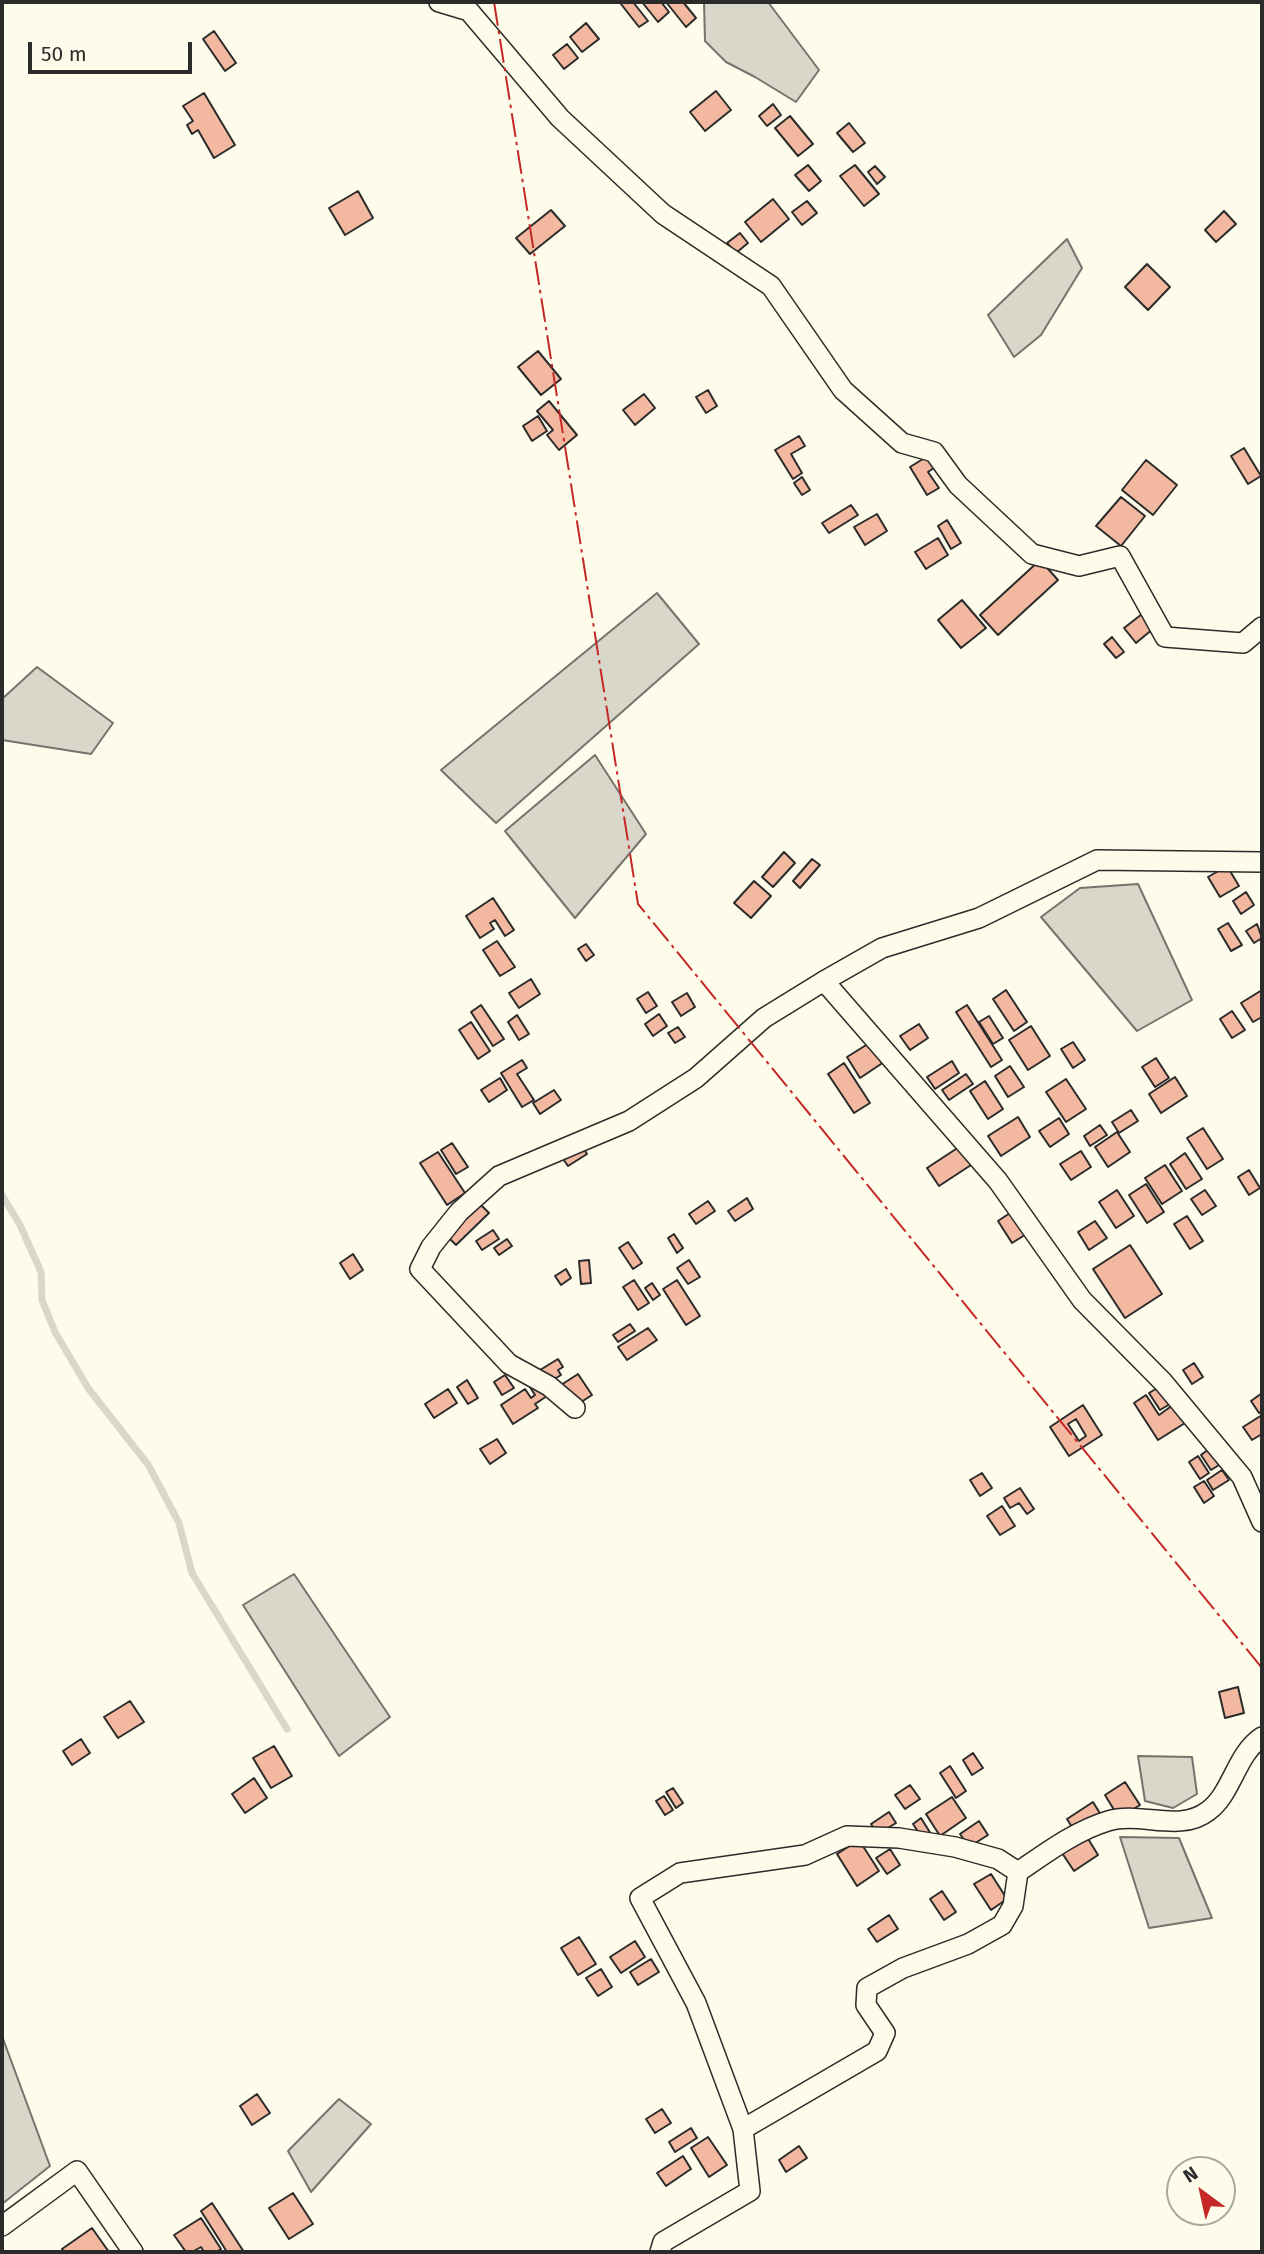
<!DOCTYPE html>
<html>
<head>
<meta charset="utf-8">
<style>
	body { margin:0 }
	#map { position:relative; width:1264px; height:2254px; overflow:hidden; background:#fdfbea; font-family:"Fira Sans",sans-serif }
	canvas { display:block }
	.frame { position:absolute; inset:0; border:4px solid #2b2b2b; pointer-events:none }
	.north { position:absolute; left:1166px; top:2156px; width:70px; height:70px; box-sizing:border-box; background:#fdfbea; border:2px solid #a9a89e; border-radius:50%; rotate:327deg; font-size:19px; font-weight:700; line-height:28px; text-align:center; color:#2b2b2b }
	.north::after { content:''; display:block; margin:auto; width:24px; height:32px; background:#c62828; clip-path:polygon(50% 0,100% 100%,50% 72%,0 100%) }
	.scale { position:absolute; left:28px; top:42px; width:164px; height:32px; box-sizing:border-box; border:4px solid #2b2b2b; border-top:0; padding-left:9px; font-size:21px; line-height:24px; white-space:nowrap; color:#2b2b2b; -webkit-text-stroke:5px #fdfbea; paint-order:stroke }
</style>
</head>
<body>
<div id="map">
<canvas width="1264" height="2254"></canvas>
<div class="frame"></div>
<div class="north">N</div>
<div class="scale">50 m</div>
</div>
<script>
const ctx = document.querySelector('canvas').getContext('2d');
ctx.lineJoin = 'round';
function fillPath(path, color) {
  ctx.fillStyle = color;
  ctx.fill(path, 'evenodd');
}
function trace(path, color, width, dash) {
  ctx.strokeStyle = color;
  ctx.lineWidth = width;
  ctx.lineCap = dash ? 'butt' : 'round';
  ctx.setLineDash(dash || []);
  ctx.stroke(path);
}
const water = new Path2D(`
	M704,2H768L819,70L796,102L755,77L726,62L705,41Z
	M1067,239L1082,268L1041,335L1014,357L988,315Z
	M657,593L699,644L496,823L441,770Z
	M37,667L113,723L91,754L2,740V699Z
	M595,755L646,834L575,918L505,831Z
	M1138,884L1192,1000L1137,1031L1041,917L1080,888Z
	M294,1574L390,1717L339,1756L243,1605Z
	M1138,1756L1192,1757L1197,1794L1173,1808L1145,1801Z
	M1120,1837L1179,1838L1212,1918L1149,1928Z
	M2,2036L50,2166L2,2204Z
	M339,2099L371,2124L311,2192L288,2151Z`);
const stream = new Path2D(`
	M2,1195L20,1225L41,1272L42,1300L55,1332L88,1388L149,1466L179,1523L192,1573L287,1729`);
const building = new Path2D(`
	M624,2H633L648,21L639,27L621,4Z
	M642,2H661L669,12L658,22Z
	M666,2H683L696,18L686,27Z
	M586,23L599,39L582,52L570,37Z
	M214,31L236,63L225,71L203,39Z
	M567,44L578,58L564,69L553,55Z
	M716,91L731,110L705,131L690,112Z
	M204,93L235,145L214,158L198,130L192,134L187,125L193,121L183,106Z
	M773,104L781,115L767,126L759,116Z
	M790,116L813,144L798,156L775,128Z
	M849,123L865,143L853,152L837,133Z
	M808,165L821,181L809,191L795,175Z
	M855,165L879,194L864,206L840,176Z
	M875,166L885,177L877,184L868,172Z
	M358,191L373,218L345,235L329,208Z
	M773,199L789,219L761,242L745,222Z
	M807,201L817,213L802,225L792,212Z
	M551,210L565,226L530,254L516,238Z
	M1224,211L1236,224L1216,242L1205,230Z
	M740,233L748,243L736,253L727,243Z
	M1147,264L1170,287L1148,310L1125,287Z
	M538,351L561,379L541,395L518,367Z
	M708,390L717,406L706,413L696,397Z
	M644,394L655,408L635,425L623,410Z
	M549,401L577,435L559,450L547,435L553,430L537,411Z
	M538,416L547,431L532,441L523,426Z
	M799,436L805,446L791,454L802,473L793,479L775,450Z
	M1244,448L1261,476L1248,484L1231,456Z
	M931,454L938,465L928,472L939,488L927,495L910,467Z
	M1146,460L1177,485L1153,515L1122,490Z
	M802,477L810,490L802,495L794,483Z
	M1121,497L1145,516L1121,546L1096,526Z
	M851,505L858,515L829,533L822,523Z
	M877,514L887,531L865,545L854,527Z
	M947,520L961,543L951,549L938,526Z
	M938,538L948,555L926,569L915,552Z
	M1040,560L1058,580L998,635L980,615Z
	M962,600L986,628L961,648L938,620Z
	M1142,614L1154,628L1136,643L1124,628Z
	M1112,637L1124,652L1116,658L1104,644Z
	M784,852L795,863L773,887L762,877Z
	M812,859L820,865L800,888L793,881Z
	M1227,866L1239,886L1220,897L1208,877Z
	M754,881L771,896L751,918L734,903Z
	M1246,892L1254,905L1241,914L1233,901Z
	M493,898L514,930L505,936L495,920L490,923L494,929L480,938L466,916Z
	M1228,923L1242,945L1231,951L1218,929Z
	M1257,924L1262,938L1254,943L1246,931Z
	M497,941L515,967L500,976L483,950Z
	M586,944L594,955L586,961L578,949Z
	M531,979L540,994L519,1008L509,993Z
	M1006,990L1027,1022L1014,1031L993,999Z
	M1262,990V1017L1253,1022L1241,1003Z
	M648,992L657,1006L646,1013L637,999Z
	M687,993L695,1007L681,1016L672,1002Z
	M481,1005L504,1039L493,1046L471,1012Z
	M967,1005L1002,1060L991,1067L956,1012Z
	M1232,1011L1245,1030L1232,1038L1220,1019Z
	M659,1014L667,1026L653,1036L645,1024Z
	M517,1015L529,1034L519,1040L508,1022Z
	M989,1016L1003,1038L993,1044L979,1022Z
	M471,1022L490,1051L478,1059L459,1030Z
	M919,1024L928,1038L910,1050L900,1036Z
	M1031,1026L1050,1056L1028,1070L1009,1040Z
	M678,1027L685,1037L675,1043L668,1033Z
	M871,1042L884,1062L860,1078L847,1057Z
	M1073,1042L1085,1060L1073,1068L1061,1049Z
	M1156,1058L1169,1078L1155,1087L1142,1067Z
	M522,1060L527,1068L517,1074L534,1100L522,1107L501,1073Z
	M952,1061L959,1073L935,1089L927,1077Z
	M844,1063L870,1103L854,1113L828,1074Z
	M1010,1066L1024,1087L1008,1097L995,1076Z
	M966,1074L973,1084L949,1100L942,1090Z
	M1175,1077L1187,1096L1161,1113L1149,1094Z
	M500,1078L507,1090L489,1102L481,1090Z
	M1066,1079L1086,1109L1066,1122L1046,1092Z
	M985,1081L1003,1109L988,1119L970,1091Z
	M554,1090L561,1100L540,1114L533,1103Z
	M1131,1110L1138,1121L1119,1133L1112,1122Z
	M1018,1117L1030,1137L1001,1156L988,1136Z
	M1059,1118L1069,1134L1050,1147L1039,1131Z
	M1100,1125L1107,1135L1090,1146L1084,1136Z
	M1203,1128L1223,1159L1207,1169L1187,1138Z
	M1117,1132L1130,1152L1108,1167L1095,1147Z
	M452,1143L468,1167L456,1174L441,1150Z
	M580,1143L587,1154L568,1166L561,1156Z
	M959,1147L971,1165L939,1186L927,1168Z
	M1081,1151L1091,1167L1071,1180L1060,1164Z
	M438,1152L465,1193L447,1205L420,1163Z
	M1185,1153L1202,1179L1186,1189L1170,1164Z
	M1165,1165L1182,1191L1162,1204L1145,1178Z
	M1249,1170L1260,1188L1249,1195L1238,1177Z
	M1146,1184L1164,1212L1147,1223L1129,1195Z
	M1117,1190L1134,1216L1116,1228L1099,1202Z
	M1205,1190L1216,1206L1202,1215L1191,1199Z
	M747,1198L753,1209L735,1221L728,1211Z
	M708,1201L715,1211L696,1224L689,1214Z
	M480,1204L489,1213L456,1245L447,1236Z
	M1013,1211L1028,1233L1012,1243L998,1221Z
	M1187,1216L1203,1241L1190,1249L1174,1224Z
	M1095,1221L1107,1238L1089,1250L1078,1232Z
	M493,1230L499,1239L482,1250L476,1241Z
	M674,1234L683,1248L677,1253L668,1238Z
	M507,1239L512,1246L499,1255L494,1248Z
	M628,1242L642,1263L633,1269L619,1248Z
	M1130,1245L1162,1294L1125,1318L1093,1269Z
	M353,1254L363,1270L350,1279L340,1263Z
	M589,1260L591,1283L581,1284L579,1261Z
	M689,1260L700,1277L688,1284L677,1268Z
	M566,1269L571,1278L561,1285L555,1276Z
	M634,1280L649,1303L638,1310L623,1287Z
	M677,1280L700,1316L686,1325L663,1289Z
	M652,1283L660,1295L653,1300L645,1288Z
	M630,1324L635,1331L618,1342L613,1335Z
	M648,1328L657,1340L627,1360L618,1347Z
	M558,1359L563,1367L558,1370L561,1375L553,1380L546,1379L540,1370Z
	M1194,1363L1203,1377L1192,1384L1183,1370Z
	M578,1374L592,1395L575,1406L561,1385Z
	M505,1375L514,1388L502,1395L494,1382Z
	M467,1380L478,1398L468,1404L457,1387Z
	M538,1382L547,1396L535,1404L538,1408L513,1424L501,1405L525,1389L531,1398L535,1395L530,1387Z
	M1159,1387L1170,1404L1160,1410L1149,1393Z
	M448,1389L457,1403L434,1418L425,1404Z
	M1262,1393V1411L1259,1413L1251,1401Z
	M1146,1395L1159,1415L1173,1405L1185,1423L1158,1440L1134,1403Z
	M1083,1405L1102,1435L1069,1456L1050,1427ZM1076,1419L1086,1436L1079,1441L1068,1424Z
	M1262,1415V1434L1252,1440L1243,1427Z
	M497,1439L506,1453L490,1464L480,1449Z
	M1209,1449L1219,1465L1211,1470L1201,1455Z
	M1198,1456L1209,1473L1200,1479L1189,1462Z
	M1222,1470L1229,1480L1213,1490L1207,1480Z
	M982,1473L992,1488L980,1496L970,1480Z
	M1204,1481L1214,1496L1204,1503L1194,1487Z
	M1020,1488L1034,1509L1027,1514L1019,1503L1010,1508L1004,1498Z
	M1002,1506L1015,1526L1000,1535L987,1516Z
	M1238,1687L1244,1713L1225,1718L1219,1692Z
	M130,1701L144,1722L118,1738L104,1717Z
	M81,1739L90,1753L72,1765L63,1751Z
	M274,1746L292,1776L271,1788L253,1758Z
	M973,1753L983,1768L972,1775L963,1760Z
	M950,1766L966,1791L956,1798L940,1773Z
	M254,1778L267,1798L245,1813L232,1794Z
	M1125,1782L1140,1805L1119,1818L1105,1795Z
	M910,1785L920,1799L905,1809L895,1795Z
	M673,1788L683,1803L676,1808L666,1792Z
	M664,1796L673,1810L665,1815L656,1801Z
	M952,1797L966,1818L940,1836L926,1814Z
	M1093,1802L1101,1815L1075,1832L1067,1819Z
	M889,1812L896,1823L878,1834L871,1824Z
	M921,1818L931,1834L923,1839L913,1824Z
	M979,1821L988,1835L969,1847L960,1834Z
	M1087,1837L1098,1855L1074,1871L1062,1853Z
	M859,1840L879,1871L857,1886L837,1854Z
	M890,1849L900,1865L887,1874L876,1858Z
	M991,1874L1007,1899L991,1910L974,1884Z
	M942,1891L956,1912L944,1920L930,1899Z
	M889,1915L898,1929L877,1942L868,1929Z
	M579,1937L596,1964L578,1975L561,1948Z
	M635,1941L645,1957L621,1973L610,1957Z
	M651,1959L659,1972L638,1985L630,1972Z
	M601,1969L612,1987L598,1996L586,1978Z
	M257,2094L270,2113L252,2125L240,2106Z
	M662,2109L671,2123L655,2133L646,2119Z
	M691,2128L697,2138L675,2152L669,2142Z
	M708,2137L727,2165L709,2177L691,2148Z
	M799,2146L807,2158L786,2172L779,2160Z
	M683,2156L691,2169L666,2186L657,2173Z
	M293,2193L313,2224L289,2239L269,2208Z
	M212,2203L244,2252H227L201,2211Z
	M201,2218L221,2249L216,2252H204L201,2247L192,2252H186L174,2235Z
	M92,2228L109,2252H64L62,2249Z`);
const minor = new Path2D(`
	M439,2L469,11L560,118L663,214L771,286L843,390L902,443L934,452L958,485L1032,554L1079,566L1120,556L1165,637L1243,643L1262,627
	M1262,862L1097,860L979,918L882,948L824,981L998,1181L1082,1300L1163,1382L1242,1477L1262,1522
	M575,1408L549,1386L509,1364L420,1269L431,1247L459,1212L499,1176L629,1121L696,1078L764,1018L824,981
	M1018,1872L998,1859L955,1847L899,1838L847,1836L805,1855L680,1873L640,1898L696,2003L743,2129L877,2051L885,2033L866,2005L867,1988L903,1968L968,1944L1002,1925L1013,1906L1018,1872C1046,1853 1075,1831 1108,1821C1140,1811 1180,1833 1208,1811C1232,1794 1236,1754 1262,1737
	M2,2226L77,2171L133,2252
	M660,2252L663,2242L750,2191L743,2129`);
const power = new Path2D(`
	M494,2L638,904L1262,1668`);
fillPath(water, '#d8d7c9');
trace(water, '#74746e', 2);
trace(stream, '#d8d7c9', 7);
fillPath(building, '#f2b8a0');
trace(building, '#2b2b2b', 2);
trace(minor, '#2b2b2b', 22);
trace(minor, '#fdfbea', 19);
trace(power, '#c62828', 2, [24, 5, 3.5, 5]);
</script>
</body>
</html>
